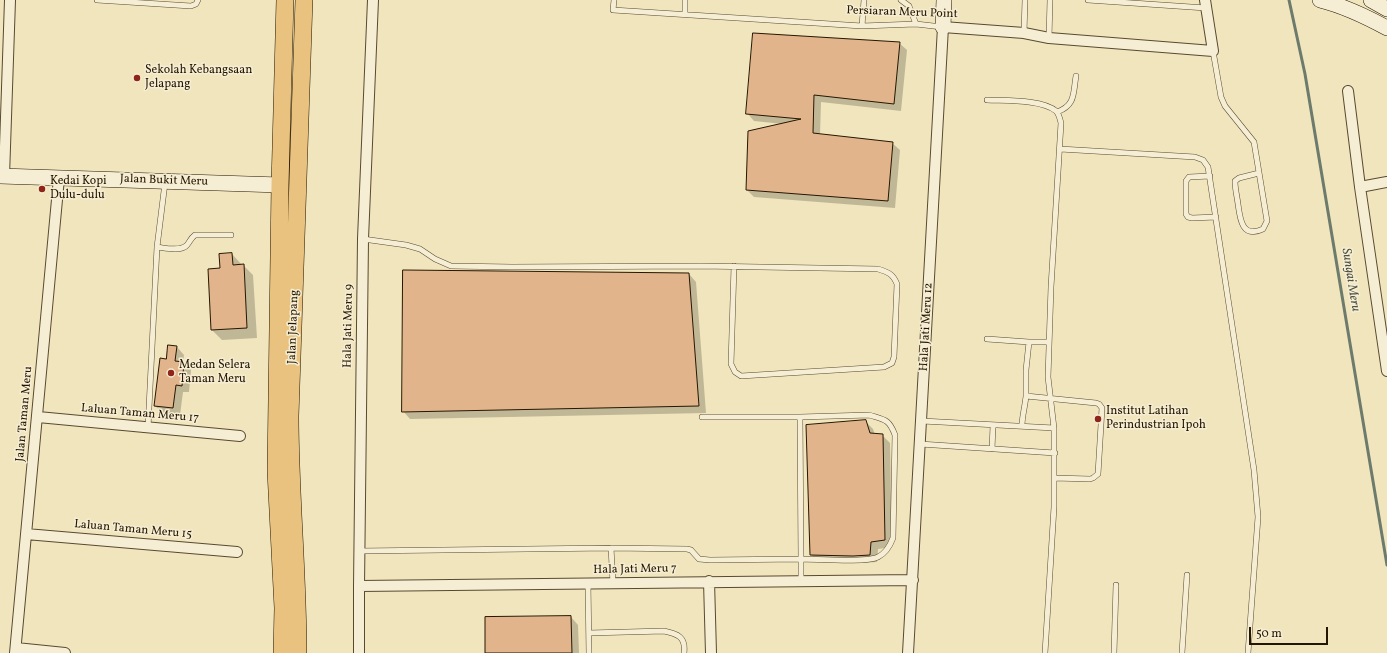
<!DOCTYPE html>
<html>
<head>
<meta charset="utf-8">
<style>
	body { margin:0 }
	#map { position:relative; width:1387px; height:653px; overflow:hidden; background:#f1e5bd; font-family:Vollkorn,serif }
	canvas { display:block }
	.scale { position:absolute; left:1249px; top:627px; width:79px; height:18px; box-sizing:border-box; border:2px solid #251601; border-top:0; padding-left:5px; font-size:12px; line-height:14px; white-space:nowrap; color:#251601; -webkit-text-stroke:3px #f6eed4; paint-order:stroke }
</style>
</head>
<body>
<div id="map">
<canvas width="1387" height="653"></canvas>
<div class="scale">50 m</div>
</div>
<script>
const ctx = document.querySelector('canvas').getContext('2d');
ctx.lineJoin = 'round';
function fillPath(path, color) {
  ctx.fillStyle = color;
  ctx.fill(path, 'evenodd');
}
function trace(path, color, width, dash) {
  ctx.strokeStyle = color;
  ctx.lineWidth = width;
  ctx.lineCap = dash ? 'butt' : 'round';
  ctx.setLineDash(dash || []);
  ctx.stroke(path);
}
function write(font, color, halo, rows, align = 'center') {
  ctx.font = font + ' Vollkorn,serif';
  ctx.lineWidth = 3;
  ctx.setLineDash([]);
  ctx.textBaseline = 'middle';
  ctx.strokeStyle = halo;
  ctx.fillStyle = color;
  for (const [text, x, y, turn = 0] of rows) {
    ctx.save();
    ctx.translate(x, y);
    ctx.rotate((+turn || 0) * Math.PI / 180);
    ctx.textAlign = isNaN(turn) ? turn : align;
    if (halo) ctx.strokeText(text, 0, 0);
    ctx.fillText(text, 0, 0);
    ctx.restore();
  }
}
const shadow = new Path2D(`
	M899,43L907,50L901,111L821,102L820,135L892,143L900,150L895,208L754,197L747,190L783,124L754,121L747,113Z
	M232,254L242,265H243L253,275L257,338L222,340L212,330L209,270L221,269Z
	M689,274L696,282L706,413L410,419L403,411Z
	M177,347L184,355L183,362L191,370L189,392H183L180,415L163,413L155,406L167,360Z
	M865,421L873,429L875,435H882L890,443L892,547L878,549L877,562L861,563L818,562L811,555Z
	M571,617L578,625L579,653H486Z`);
const stream = new Path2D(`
	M1289,0L1305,74L1387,565`);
const building = new Path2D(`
	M753,33L900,42L894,104L814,95L813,133L893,142L888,201L746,190L748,131L801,119L746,114Z
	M232,253L233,265L244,264L247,328L211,330L208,269L220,268L219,254Z
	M403,270L689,273L699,406L402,412Z
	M168,345L177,346L175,361L184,362L182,386L176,385L173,408L154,406L160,358L166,359Z
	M866,420L870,433L883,434L885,540L871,542L870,555L853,556L810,555L806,425Z
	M571,616L572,653H485V617Z`);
const lane = new Path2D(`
	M97,0L191,6L196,4L198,0
	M614,0L613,10L862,26L916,24L942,27
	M901,0L909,6L916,24
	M1088,0L1206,8
	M685,13V0
	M862,26L864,0
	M1024,33L1025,0
	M1049,38L1050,0
	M1213,51L1221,97L1225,106L1254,142L1267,221L1263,229C1242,239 1240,219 1238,204C1237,196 1235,189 1235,181L1239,178L1259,173
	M987,100C1005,101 1042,99 1056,111C1059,114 1060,119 1061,123L1051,287L1048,377L1054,428V507L1045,653
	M1057,112C1076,105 1073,93 1076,76
	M1060,149L1195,157L1203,160L1208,167L1254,470L1258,517L1248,653
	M1210,176L1189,177L1186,181V214L1188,217L1192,218L1216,217
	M363,239L406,245L420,249L435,259L451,266L512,267L702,266L878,269C888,272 893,274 897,284L894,357L892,363L884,367L741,376L735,372L731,364L734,266
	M157,247C165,248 181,252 187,245C190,241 191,238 195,235H231
	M987,339L1029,342L1026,370V396L1096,403L1099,404L1102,408L1098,474L1093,478L1090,479L1054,478
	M1029,342H1049
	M869,415C885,420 889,419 895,435L893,538C890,546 886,553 878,557C866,563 818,559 801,559L800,417Z
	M702,417H800
	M922,421L1054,428
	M1022,426C1022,416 1025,407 1026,396
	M148,428L157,247L165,183
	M920,444L1055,453
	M992,449L993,426
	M611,548L687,549L691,550L699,559L710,560L801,559V580
	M359,551L611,548L613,583
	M588,583L589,653
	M589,633L664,631C678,634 686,637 684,653
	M1114,653L1116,585
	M1182,653L1187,575`);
const street = new Path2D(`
	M1348,91L1360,187
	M4,176L10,0
	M1387,182L1360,187L1387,371
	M38,417L240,436
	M26,534L237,552
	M709,581L711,653
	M359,586L913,580
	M16,648L65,653
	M15,653L59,178
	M359,653V586L363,239L373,0
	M908,653L943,27L1024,33L1049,38L1213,51L1205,0`);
const secondary = new Path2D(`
	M1320,0C1344,6 1365,16 1387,28
	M1371,0L1387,9
	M943,27L944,0
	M0,176L280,185`);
const primary = new Path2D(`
	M282,653L283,608L276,471L280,185L285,0
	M298,653C298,574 290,495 290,416L304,0`);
const markers = [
	[137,78,4,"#8f2418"],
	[42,189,4,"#8f2418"],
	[171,373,4,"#8f2418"],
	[1098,419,4,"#8f2418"]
];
const streetNames = [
	["Persiaran Meru Point",902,13,2],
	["Jalan Bukit Meru",164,181,2],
	["Hala Jati Meru 9",349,326,-89],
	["Jalan Jelapang",294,327,-88],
	["Hala Jati Meru 12",927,327,-87],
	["Jalan Taman Meru",25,414,-85],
	["Laluan Taman Meru 17",140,414,5],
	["Laluan Taman Meru 15",133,530,5],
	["Hala Jati Meru 7",635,570,-1]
];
const poiNames = [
	["Sekolah Kebangsaan",145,71],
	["Jelapang",145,85],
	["Kedai Kopi",50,182],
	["Dulu-dulu",50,196],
	["Medan Selera",179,366],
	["Taman Meru",179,380],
	["Institut Latihan",1106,412],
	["Perindustrian Ipoh",1106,426]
];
const waterNames = [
	["Sungai Meru",1350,280,81]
];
fillPath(shadow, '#0003');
trace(stream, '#6c7b6c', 3);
fillPath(building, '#e2b48b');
trace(building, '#251601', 1);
trace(lane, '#584a30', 6);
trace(street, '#584a30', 12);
trace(secondary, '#251601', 16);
trace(primary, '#251601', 18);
trace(lane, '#f6eed4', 5);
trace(street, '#f6eed4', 10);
trace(secondary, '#f6eed4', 15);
trace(primary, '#e8c27e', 17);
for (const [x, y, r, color] of markers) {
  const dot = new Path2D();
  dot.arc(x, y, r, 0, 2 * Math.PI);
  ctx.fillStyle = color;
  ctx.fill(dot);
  trace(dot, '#f6eed4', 1.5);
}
write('12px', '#251601', '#f6eed4', streetNames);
write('12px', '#251601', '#f6eed4', poiNames, 'left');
write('italic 13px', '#4e5140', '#f6eed4', waterNames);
</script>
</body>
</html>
